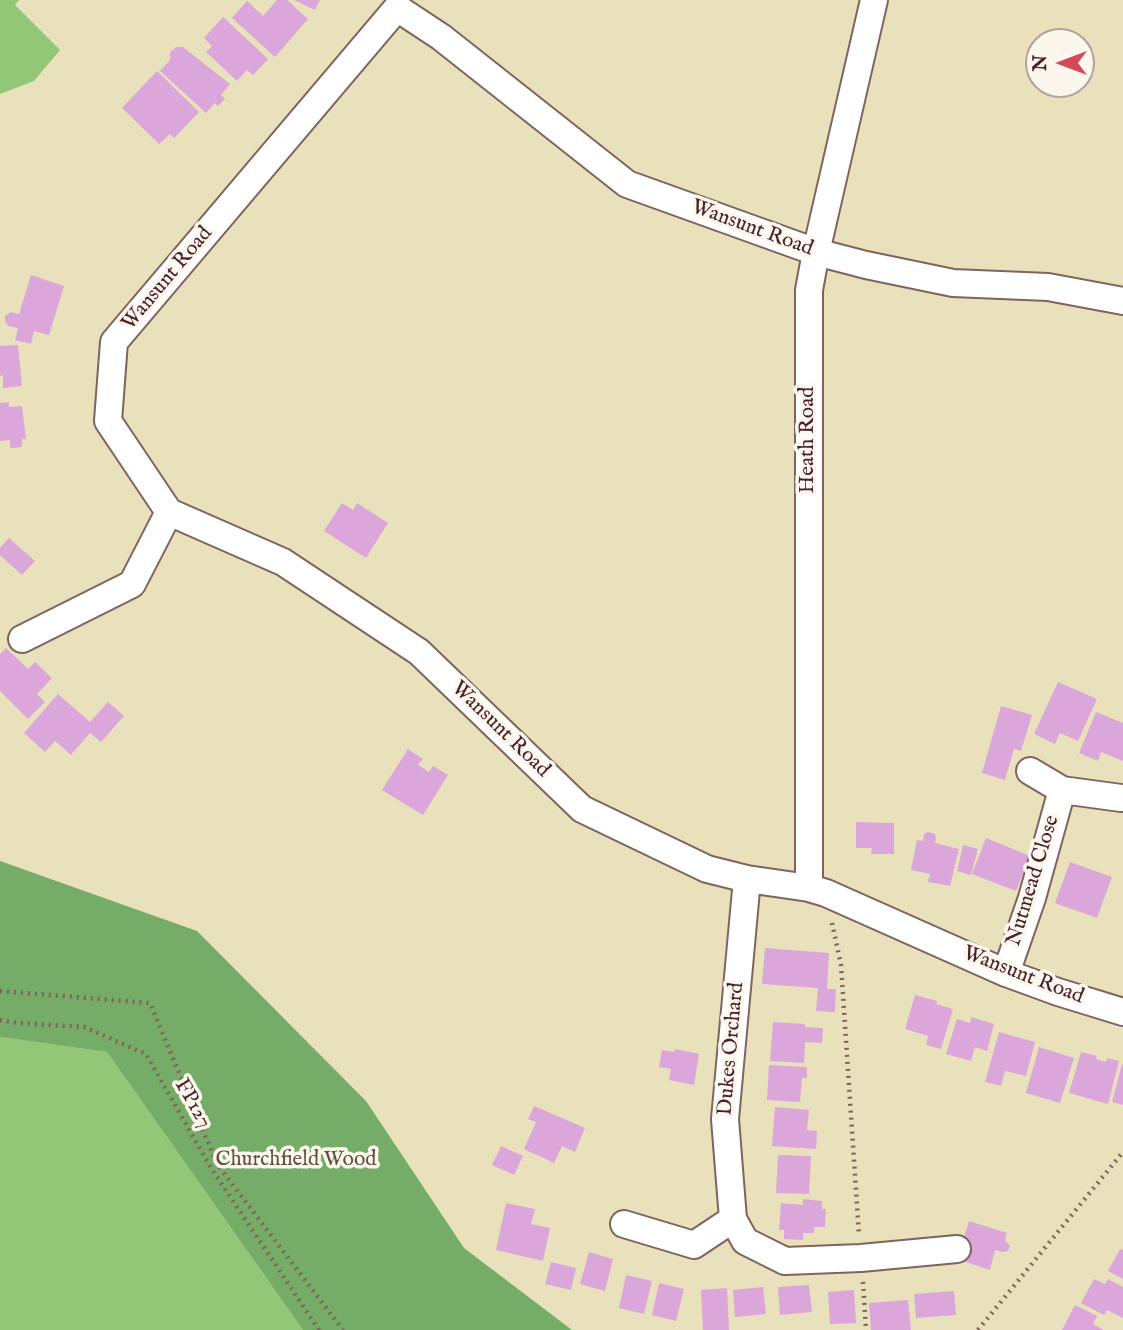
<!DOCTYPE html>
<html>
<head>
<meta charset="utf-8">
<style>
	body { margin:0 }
	#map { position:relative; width:1123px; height:1330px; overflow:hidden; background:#e8e1bc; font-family:"IM FELL English",serif }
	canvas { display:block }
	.north { position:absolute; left:1025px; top:28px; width:70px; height:70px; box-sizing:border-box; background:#fbf7ec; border:2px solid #b4a19f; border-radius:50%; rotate:270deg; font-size:19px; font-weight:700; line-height:28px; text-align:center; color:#4a1f2b }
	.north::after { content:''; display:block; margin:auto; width:24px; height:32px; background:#d1495b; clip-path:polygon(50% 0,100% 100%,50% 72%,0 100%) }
</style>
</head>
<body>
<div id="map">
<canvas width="1123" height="1330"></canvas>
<div class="north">N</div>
</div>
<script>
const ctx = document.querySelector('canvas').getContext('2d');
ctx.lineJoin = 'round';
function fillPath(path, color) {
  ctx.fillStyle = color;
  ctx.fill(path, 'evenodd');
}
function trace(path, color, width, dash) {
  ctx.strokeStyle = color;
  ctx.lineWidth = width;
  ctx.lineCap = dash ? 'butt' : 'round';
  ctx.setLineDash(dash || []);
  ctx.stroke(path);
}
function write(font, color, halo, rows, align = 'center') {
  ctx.font = font + ' "IM FELL English",serif';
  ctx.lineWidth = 7;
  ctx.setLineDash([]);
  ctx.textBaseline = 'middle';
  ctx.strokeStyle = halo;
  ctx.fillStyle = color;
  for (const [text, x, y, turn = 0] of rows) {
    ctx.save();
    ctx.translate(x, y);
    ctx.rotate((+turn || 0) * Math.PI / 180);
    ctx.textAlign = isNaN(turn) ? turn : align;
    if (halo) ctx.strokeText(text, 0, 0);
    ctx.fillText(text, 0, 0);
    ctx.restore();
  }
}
const green = new Path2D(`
	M0,0H19L15,5L60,50L34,81L0,94Z
	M0,1037L107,1052L303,1330H0Z`);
const forest = new Path2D(`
	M0,861L197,931L366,1101L464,1248L572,1330H303L107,1052L0,1037Z`);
const building = new Path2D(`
	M277,0H287L308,19L275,57L232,18L247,1L263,16Z
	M294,0H320L315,10Z
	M223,17L268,59L253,75L247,70L237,81L206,52L212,46L204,38Z
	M176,47H183L230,84L221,95L225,99L218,106L215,103L206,113L160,71L170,60V52Z
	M157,71L199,112L174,138L170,134L159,144L122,108Z
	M31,275L64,286L49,335L34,331L31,344L15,340L18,328L8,326L5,321V316L11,312L19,314Z
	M18,345L22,386L3,388V375L0,376V346Z
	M9,402V407L22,406L26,439H22V447L10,448V440L0,441V403Z
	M342,503L353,510L357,503L388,523L366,558L324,531Z
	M9,538L35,561L22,575L0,555V548Z
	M6,648L28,669L35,662L52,678L37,694L45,702L28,719L0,691V654Z
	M1058,682L1097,699L1078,741L1060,733L1055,744L1034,734Z
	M58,694L90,722L108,702L124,716L101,742L90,733L71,755L55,741L45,752L24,733Z
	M1001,706L1032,715L1021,751L1014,749L1005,780L982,773Z
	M1096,712L1123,723V761L1101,752L1098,761L1079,753Z
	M408,749L423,759L418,765L429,772L433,766L448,775L423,815L382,790Z
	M856,822L894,823V854H871L872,848H856Z
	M928,832L935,834L936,838L935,843L959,849L950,886L928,882L930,874L911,870L917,840L923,841L924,834Z
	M986,838L1030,856L1016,891L972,874Z
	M963,845L978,849L971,875L957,871Z
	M1070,862L1112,877L1097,918L1055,903Z
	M765,948L829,953L827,989H836L835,1012L816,1011L818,988L762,984Z
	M915,995L937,1001L936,1004L953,1009L941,1049L926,1045L928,1036L905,1029Z
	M971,1017L994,1024L987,1051L975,1047L971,1061L946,1054L957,1019L970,1023Z
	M773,1022L805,1024V1027L823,1028L822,1043L805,1042L804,1063L770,1061Z
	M999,1032L1035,1042L1026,1076L1005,1071L1001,1086L985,1082Z
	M1039,1047L1074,1058L1060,1103L1026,1093Z
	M675,1049L699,1054L694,1085L669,1080L671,1069L659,1067L662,1050L674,1052Z
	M1081,1052L1097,1056L1096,1059L1106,1062L1107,1058L1119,1061L1108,1104L1069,1093Z
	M1122,1064H1123V1105L1112,1102Z
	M769,1065L807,1067V1078H802L800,1102L767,1100Z
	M534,1106L585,1128L575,1152L562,1146L554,1163L524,1149L536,1122L528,1119Z
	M775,1107L809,1110L807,1130L817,1131L816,1149L772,1146Z
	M501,1146L523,1156L514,1175L492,1165Z
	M778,1155L811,1156L809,1194L776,1193Z
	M803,1199L822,1201V1209H826L825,1227H814V1233H803V1240L784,1239V1230H779L781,1203L803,1205Z
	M506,1203L535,1209L531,1224L550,1228L543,1261L496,1250Z
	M969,1221L1007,1233L1005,1240L1010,1246L1008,1251L1003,1252L995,1250L990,1270L957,1259Z
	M1120,1249L1123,1250V1279L1108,1271Z
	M589,1252L613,1259L605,1291L580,1284Z
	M551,1262L576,1268L571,1290L545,1284Z
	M626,1275L652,1281L644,1314L619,1308Z
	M1094,1279L1105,1284L1108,1279L1123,1287V1318L1107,1310L1104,1315L1081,1303Z
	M659,1283L684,1289L676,1321L652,1315Z
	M809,1285L812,1312L780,1315L778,1287Z
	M763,1287L766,1314L735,1317L733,1290Z
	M727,1288L729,1330H703L701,1290Z
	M854,1290L856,1323L830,1324L828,1292Z
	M954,1291L956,1315L916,1318L914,1294Z
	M908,1300L911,1330H871L869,1303Z
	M1075,1305L1097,1316L1093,1324L1104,1330H1062Z`);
const path = new Path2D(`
	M832,923L841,965L859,1235
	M0,991L150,1003L217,1164L343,1330
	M0,1020L19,1023L84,1027L146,1054L211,1168L319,1330
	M863,1282L866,1330
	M978,1330L1123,1152`);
const minor = new Path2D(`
	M1123,301L1048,287L953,283L866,265L816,252L627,184L441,37L397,8L114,342L108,421L169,512L283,562L419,652L582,809L707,869L747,879L809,888L826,893L1006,973L1058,992L1123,1012
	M22,639L132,584L169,512
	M1030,771L1062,790L1121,798
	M747,879L725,1119L733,1219L745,1241L785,1261L861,1258L957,1249
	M809,888V290L816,252L874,0
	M1006,973L1032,898L1062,790
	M624,1224L694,1245L733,1219`);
const streetNames = [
	["Wansunt Road",752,229,20],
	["Wansunt Road",168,279,-50],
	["Heath Road",809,440,-90],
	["Wansunt Road",500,730,44],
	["Nutmead Close",1034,881,-73],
	["Wansunt Road",1023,976,21],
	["Dukes Orchard",732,1049,-85],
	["FP127",192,1104,60]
];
const parkNames = [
	["Churchfield Wood",296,1161]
];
fillPath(green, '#92c778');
fillPath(forest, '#75ac68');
fillPath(building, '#dba7db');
trace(minor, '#81635e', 30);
trace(path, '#81635e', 4.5, [2, 5]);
trace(minor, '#fff', 26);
write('21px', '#4a1f2b', '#fbf7ec', streetNames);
write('21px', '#605142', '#fbf7ec', parkNames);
</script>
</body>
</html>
